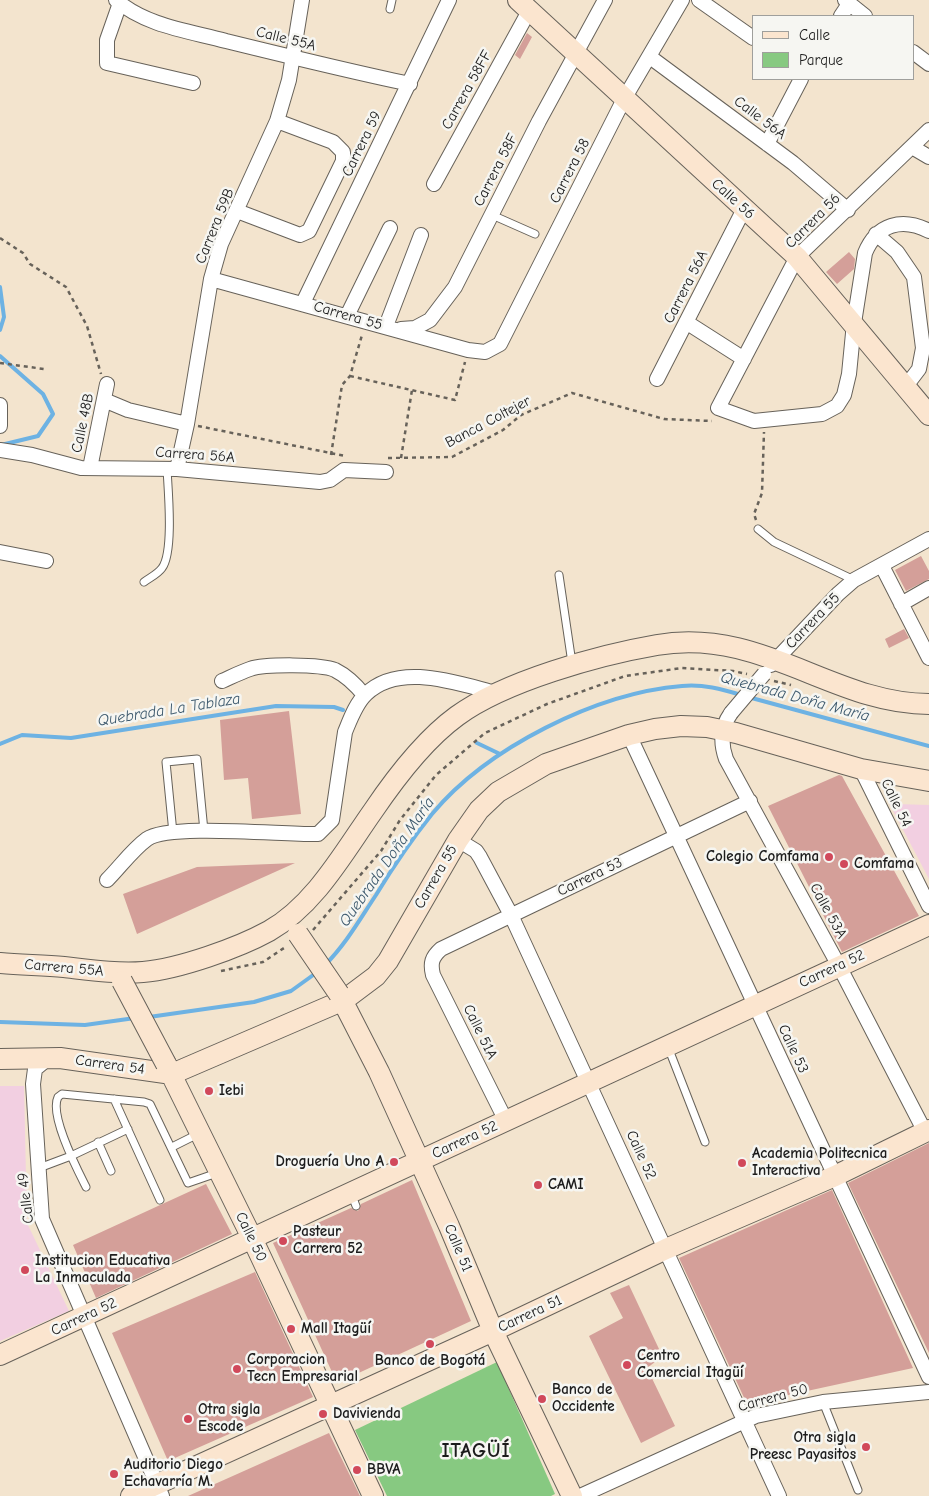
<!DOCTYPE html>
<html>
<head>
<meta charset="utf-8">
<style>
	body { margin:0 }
	#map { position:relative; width:929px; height:1496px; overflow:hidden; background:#f3e4ce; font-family:"Comic Neue",sans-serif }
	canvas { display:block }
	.legend { position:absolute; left:752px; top:15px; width:162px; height:65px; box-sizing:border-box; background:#f6f6f2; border:1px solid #9f9f9c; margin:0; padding:6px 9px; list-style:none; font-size:15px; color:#1c1c1c }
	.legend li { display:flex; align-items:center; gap:10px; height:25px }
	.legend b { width:25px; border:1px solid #9f9f9c }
</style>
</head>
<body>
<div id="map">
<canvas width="929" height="1496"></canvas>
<ul class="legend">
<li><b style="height:6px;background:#fbe5cf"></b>Calle</li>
<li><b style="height:14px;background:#87c981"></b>Parque</li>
</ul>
</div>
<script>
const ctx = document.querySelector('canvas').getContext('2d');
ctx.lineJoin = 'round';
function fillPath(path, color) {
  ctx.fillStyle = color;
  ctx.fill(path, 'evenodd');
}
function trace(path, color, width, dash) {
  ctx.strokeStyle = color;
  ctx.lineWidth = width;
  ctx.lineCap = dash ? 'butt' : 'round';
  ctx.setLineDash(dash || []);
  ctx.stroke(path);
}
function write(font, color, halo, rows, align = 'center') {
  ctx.font = font + ' "Comic Neue",sans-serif';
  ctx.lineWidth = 5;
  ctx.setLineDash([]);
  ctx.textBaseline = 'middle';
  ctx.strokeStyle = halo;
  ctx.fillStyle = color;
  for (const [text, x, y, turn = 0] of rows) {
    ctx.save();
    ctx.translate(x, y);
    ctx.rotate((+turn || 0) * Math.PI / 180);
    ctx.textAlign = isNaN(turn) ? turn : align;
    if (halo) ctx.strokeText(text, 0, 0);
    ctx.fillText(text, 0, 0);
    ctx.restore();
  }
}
const built = new Path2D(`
	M888,801L895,804L929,805V879Z
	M0,1086H24L27,1223L69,1311L0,1341Z`);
const green = new Path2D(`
	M497,1362L555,1494L551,1496H387L355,1430Z`);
const stream = new Path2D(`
	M0,287L4,317L0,330
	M0,356L43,394L53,414L38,436L1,445
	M748,697L929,746
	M477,743L500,754
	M0,744L22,735L71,738L276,706L334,707L343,710
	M325,965C346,944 360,919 376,895C393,867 412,839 432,814C487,748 596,693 682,686C703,684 722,689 741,695
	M149,1017L254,1002L291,991L316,973
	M0,1022L85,1025L135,1018`);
const building = new Path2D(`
	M527,33L532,37L520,59L515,55Z
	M849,252L855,259L854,269L837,284L826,272Z
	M921,556L929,571V579L906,591L895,570Z
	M904,629L909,638L889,648L885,639Z
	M289,711L301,814L252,819L248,778L224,780L220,720Z
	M839,775L842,776L919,916L842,952L768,806Z
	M295,863L137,934L123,894L197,867Z
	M929,1143V1353L848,1183Z
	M412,1180L471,1321L337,1383L273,1243L351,1208L358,1211L361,1204Z
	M206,1184L232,1234L96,1298L73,1245Z
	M832,1190L913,1368L747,1404L679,1258Z
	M255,1272L313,1397L168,1461L112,1333Z
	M629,1285L659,1349L655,1362L647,1368L675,1426L641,1443L589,1336L623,1318L610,1293Z
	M329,1433L360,1496H188Z`);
const path = new Path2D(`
	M0,238L23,253L30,264L66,287L87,326L101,374
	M0,363L44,369
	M350,376L455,400L465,362
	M198,426L345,456
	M331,455L342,385L350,376L362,335
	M388,458L452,457L503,430L521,415L572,393L664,419L712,421
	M401,458L412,390
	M756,520L754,514L762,493L764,432
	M774,681L791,685
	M313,930L381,851L400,820L436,775L485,733L547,704L625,676L682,668L733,671L747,674
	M221,971L263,962L287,946`);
const lane = new Path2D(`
	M390,9L392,0
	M492,215L535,234
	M758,529L774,542L854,580
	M559,575L572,663
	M144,582C149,578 158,574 162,568C174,552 168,489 167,469
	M173,833L166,762L197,759L204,831
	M668,1047L705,1142
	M114,1099L160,1200
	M98,1142L111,1171
	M172,1147L198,1134
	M39,1168L71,1156L128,1129
	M86,1187C77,1169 49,1115 58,1097L62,1094L144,1102L150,1104L188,1183L217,1173
	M351,1193L356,1206
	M823,1402L858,1490`);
const street = new Path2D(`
	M116,0C146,26 189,31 226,41C287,56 348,71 410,84
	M699,0L753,38
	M845,0L865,16
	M120,3L107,40V63L193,83
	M841,16L849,4
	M913,52L929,64
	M650,57L793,163L848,210
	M929,130L797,257L718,408L754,421L822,414L837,406L844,395L849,374L854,323L865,253C877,224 902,217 929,231
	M767,144L801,79
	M912,147L929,157
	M434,184L529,11
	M237,211L300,235L309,231L343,161V152L333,142L277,121
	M876,234L897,252L914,277L923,348L919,369L906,386
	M211,279L468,350L485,352L500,344L624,99L682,0
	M303,303L449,0
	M347,316L390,228
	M686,322L744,359
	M386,326L421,235
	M401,329L415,328L430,320L455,287L539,121L605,0
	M657,379L744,209
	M104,400L128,410L187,424
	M0,405V426
	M0,450L32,455L81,468L177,469L320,482L330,480L344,470L386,472
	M90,468L107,384
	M177,469L187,424L211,279L221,244L277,121L289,80L302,0
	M0,552L46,561
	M882,566L929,658
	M901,604L929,588
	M771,665L838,594L854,580L929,539
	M222,681C231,677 241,672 250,669C265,664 321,664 335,670C347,676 356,685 364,695
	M731,713C721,727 720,742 726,759L839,966L925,1132
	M629,735L929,1377
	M861,769L929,906
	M458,840L476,851L480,857L511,915L779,1496
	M107,880C120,867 132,850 147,839C169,823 285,835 318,834L332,820L345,732C350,720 356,703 366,694C399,662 456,683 496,693
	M47,1059L35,1069L33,1084L42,1219L162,1496
	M506,1121L433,975C430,963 432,957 441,949L750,801
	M580,1496L756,1416L823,1402L929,1392`);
const secondary = new Path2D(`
	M518,0L797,257L929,415
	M0,963C21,965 43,965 64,967C90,970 117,974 143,972C179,969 238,948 269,931C315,905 344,852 373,811C396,777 424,740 457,716C505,681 599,655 657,645C762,627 833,704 929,704
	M339,994L379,1072L449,1226L493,1331L572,1496
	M0,1059L60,1058L172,1074
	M166,1064L252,1238L373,1496
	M172,1074L344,1000L376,976L388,961L458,840L479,810L498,792L546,764L629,735L655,729L681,726L707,727L736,733L861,769L929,781
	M0,1355L929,925
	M131,1496L489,1333L666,1249L835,1176L929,1130`);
const streetBridge = new Path2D(`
	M731,713L764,674`);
const secondaryBridge = new Path2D(`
	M298,934L339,994
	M122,981L166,1064`);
const markers = [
	[829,857,5,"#d1495b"],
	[844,864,5,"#d1495b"],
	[209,1091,5,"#d1495b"],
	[394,1162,5,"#d1495b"],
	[742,1163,5,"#d1495b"],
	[538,1185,5,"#d1495b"],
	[283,1241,5,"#d1495b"],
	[25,1270,5,"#d1495b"],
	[291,1329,5,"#d1495b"],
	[430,1344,5,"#d1495b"],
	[627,1365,5,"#d1495b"],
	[237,1369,5,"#d1495b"],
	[542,1399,5,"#d1495b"],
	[323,1414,5,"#d1495b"],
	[188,1419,5,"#d1495b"],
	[866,1447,5,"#d1495b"],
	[357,1470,5,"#d1495b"],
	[114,1474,5,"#d1495b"]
];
const streetNames = [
	["Calle 55A",286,39,14],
	["Carrera 58FF",467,90,-61],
	["Calle 56A",760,118,37],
	["Carrera 59",362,144,-64],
	["Carrera 58F",496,170,-63],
	["Carrera 58",570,171,-63],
	["Calle 56",733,199,42],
	["Carrera 56",813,221,-45],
	["Carrera 59B",215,226,-68],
	["Carrera 56A",686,287,-63],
	["Carrera 55",348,316,16],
	["Banca Coltejer",488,422,-28],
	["Calle 48B",83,423,-78],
	["Carrera 56A",195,455,4],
	["Carrera 55",813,621,-46],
	["Calle 54",896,803,64],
	["Carrera 55",436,877,-60],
	["Carrera 53",590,877,-26],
	["Calle 53A",828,911,61],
	["Carrera 55A",64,968,5],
	["Carrera 52",832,969,-25],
	["Calle 51A",480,1032,64],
	["Calle 53",793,1049,65],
	["Carrera 54",110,1065,8],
	["Carrera 52",465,1140,-25],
	["Calle 52",641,1155,65],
	["Calle 49",26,1198,-97],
	["Calle 50",251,1237,64],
	["Calle 51",458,1248,67],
	["Carrera 51",530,1314,-25],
	["Carrera 52",84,1317,-25],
	["Carrera 50",773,1398,-15]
];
const poiNames = [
	["Colegio Comfama",819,857,"right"],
	["Comfama",854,864],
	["Iebi",219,1091],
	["Academia Politecnica",752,1154],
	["Interactiva",752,1171],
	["Droguería Uno A",384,1162,"right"],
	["CAMI",548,1185],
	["Pasteur",293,1232],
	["Carrera 52",293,1249],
	["Institucion Educativa",35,1261],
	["La Inmaculada",35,1278],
	["Mall Itagüí",301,1329],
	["Centro",637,1356],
	["Comercial Itagüí",637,1373],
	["Corporacion",247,1360],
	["Tecn Empresarial",247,1377],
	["Banco de Bogotá",430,1361,"center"],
	["Banco de",552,1390],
	["Occidente",552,1407],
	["Otra sigla",198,1410],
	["Escode",198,1427],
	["Davivienda",333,1414],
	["Otra sigla",856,1438,"right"],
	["Preesc Payasitos",856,1455,"right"],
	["Auditorio Diego",124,1465],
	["Echavarría M.",124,1482],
	["BBVA",367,1470]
];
const waterNames = [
	["Quebrada Doña María",795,697,15],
	["Quebrada La Tablaza",169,710,-9],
	["Quebrada Doña María",387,862,-55]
];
const districtNames = [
	["ITAGÜÍ",476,1451]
];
fillPath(built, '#f2cfe1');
fillPath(green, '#87c981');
trace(stream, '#6db2e3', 4);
fillPath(building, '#d49f99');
trace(lane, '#67625a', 9);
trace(street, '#67625a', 16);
trace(secondary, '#67625a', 22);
trace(path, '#67625a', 2.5, [4, 4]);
trace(lane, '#fff', 7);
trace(street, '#fff', 14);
trace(secondary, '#fbe5cf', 20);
trace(streetBridge, '#67625a', 16, []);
trace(secondaryBridge, '#67625a', 22, []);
trace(streetBridge, '#fff', 14);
trace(secondaryBridge, '#fbe5cf', 20);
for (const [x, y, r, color] of markers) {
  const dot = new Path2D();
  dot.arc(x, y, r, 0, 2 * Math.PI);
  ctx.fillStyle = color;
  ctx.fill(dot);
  trace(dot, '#f6f6f2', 2);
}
write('15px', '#1c1c1c', '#f6f6f2', streetNames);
write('bold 15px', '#1c1c1c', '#f6f6f2', poiNames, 'left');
write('italic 16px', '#3c586c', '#f6f6f2', waterNames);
ctx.letterSpacing = '1px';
write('bold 20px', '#1c1c1c', '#f6f6f2', districtNames);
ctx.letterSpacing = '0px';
</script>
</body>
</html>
